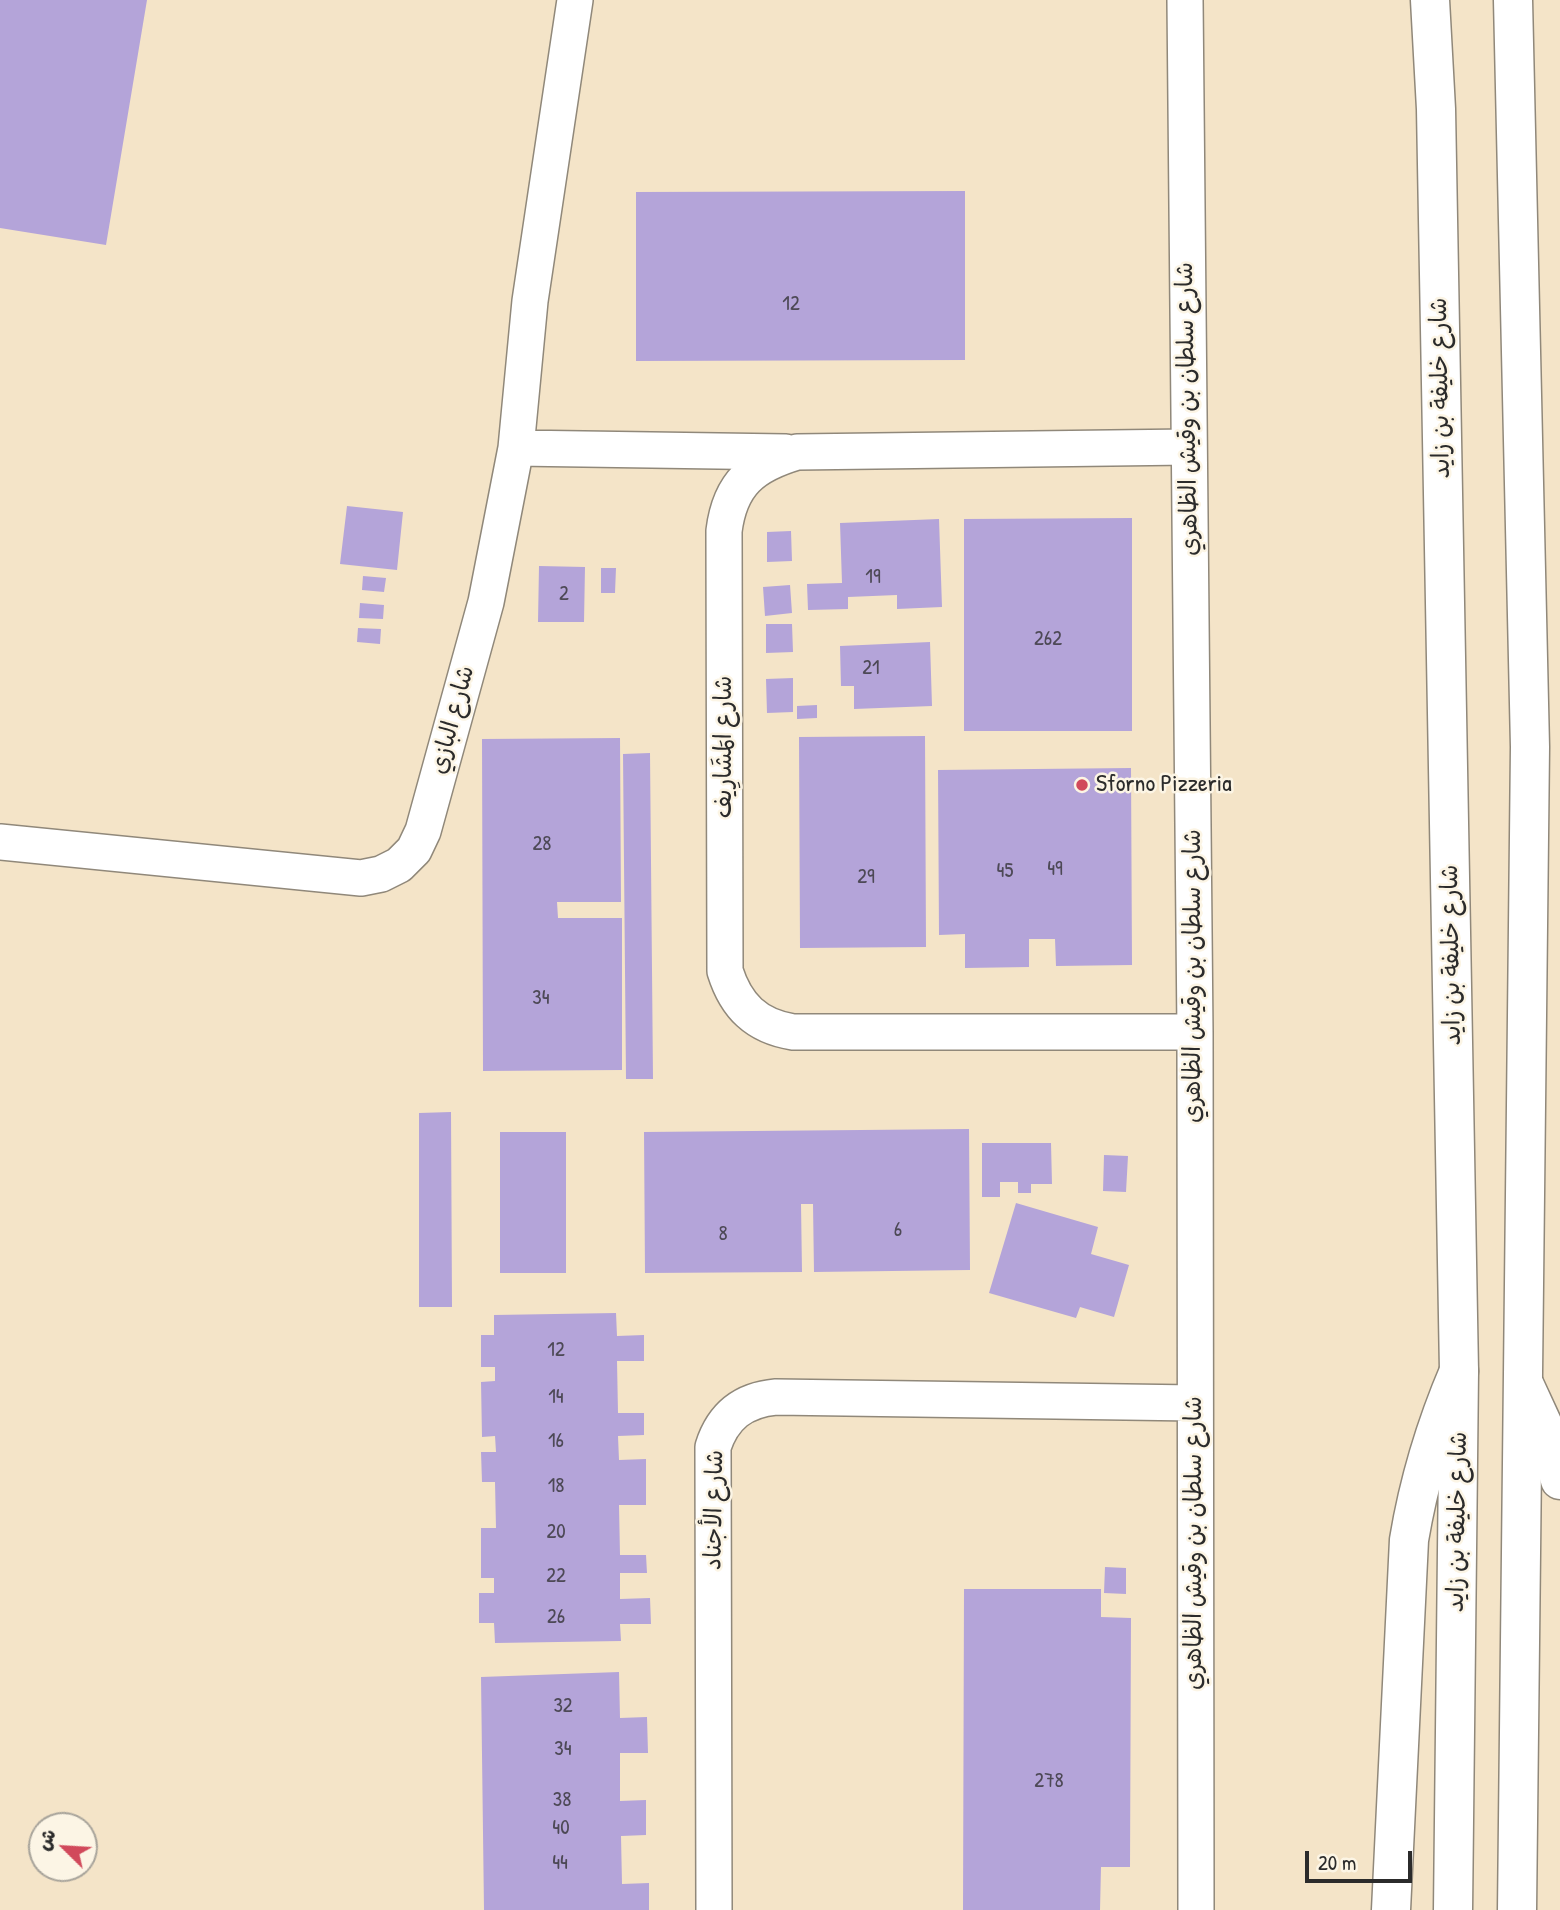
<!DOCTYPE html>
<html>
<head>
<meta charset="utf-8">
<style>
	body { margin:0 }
	#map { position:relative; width:1560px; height:1910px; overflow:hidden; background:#f4e4c8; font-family:"Patrick Hand","Playpen Sans Arabic",sans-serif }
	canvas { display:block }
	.north { position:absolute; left:28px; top:1812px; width:70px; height:70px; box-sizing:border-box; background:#fcf5e5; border:2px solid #a8a49b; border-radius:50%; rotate:294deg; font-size:19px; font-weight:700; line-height:28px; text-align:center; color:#2b2b2b }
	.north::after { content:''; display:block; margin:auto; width:24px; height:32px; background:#d1495b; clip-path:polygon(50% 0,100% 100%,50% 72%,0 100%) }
	.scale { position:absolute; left:1305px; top:1851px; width:107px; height:32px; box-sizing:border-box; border:4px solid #2b2b2b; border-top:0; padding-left:9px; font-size:21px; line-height:24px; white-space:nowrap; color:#2b2b2b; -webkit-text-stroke:5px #fcf5e5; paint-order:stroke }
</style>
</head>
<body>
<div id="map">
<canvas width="1560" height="1910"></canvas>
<div class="north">ش</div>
<div class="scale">20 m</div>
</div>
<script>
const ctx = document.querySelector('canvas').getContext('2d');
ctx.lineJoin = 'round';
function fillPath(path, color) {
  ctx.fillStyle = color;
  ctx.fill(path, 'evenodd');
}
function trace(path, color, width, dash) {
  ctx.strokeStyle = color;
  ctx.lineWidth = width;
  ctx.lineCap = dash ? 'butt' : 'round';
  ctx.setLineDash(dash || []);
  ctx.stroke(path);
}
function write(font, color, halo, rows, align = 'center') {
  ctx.font = font + ' "Patrick Hand","Playpen Sans Arabic",sans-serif';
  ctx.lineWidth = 5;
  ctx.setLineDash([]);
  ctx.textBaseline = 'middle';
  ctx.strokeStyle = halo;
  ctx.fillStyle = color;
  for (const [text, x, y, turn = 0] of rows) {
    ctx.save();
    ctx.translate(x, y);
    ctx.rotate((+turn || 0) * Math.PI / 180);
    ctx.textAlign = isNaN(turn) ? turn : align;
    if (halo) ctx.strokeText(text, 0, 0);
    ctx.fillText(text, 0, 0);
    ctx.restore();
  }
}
const building = new Path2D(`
	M0,0H147L106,245L0,228Z
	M965,191V360L636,361V192Z
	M347,506L403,512L397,570L340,564Z
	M1132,518V731H964V519Z
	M939,519L942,607L897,609V595L848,597V609L808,610L807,584L842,583L840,523Z
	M791,531L792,561L767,562V532Z
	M539,566L585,567L584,622H538Z
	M601,568H616L615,593H601Z
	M363,576L386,578L384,592L362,590Z
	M790,585L792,613L765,616L763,587Z
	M360,603L384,605L383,619L359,618Z
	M766,624H792L793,652L766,653Z
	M358,628L381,629L380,644L357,642Z
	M930,642L932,706L854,709V686H841L840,646Z
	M793,678V712L767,713L766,679Z
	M817,705V718L797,719V706Z
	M925,736L926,947L800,948L799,737Z
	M620,738L621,902H557L558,918H622V1070L483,1071L482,739Z
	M650,753L653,1079H626L623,754Z
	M1131,768L1132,965L1056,966L1055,939H1029V967L965,968V934L939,935L938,770Z
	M451,1112L452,1307H419V1113Z
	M969,1129L970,1270L814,1272L813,1204H801L802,1272L645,1273L644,1132Z
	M500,1132H566V1273H500Z
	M982,1143H1051L1052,1184H1031V1193H1018V1182H1000V1197H982Z
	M1104,1155L1128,1156L1126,1192L1103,1191Z
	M1016,1203L1098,1227L1091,1254L1129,1265L1114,1317L1080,1307L1076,1318L989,1293Z
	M616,1313L617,1336L644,1335V1361H617L618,1413H644V1435L618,1436L619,1460L646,1459V1505H619L620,1555H646L647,1573H620V1599L650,1598L651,1624H620L621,1641L495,1643L494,1623H479V1593H494V1578H481V1528H496L495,1482H482L481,1452H496L495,1436L482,1437L481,1382L495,1381V1367H481V1335H494V1315Z
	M1105,1567L1126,1568V1594L1104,1593Z
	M964,1589H1101V1617L1131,1618L1130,1867H1101L1100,1910H963Z
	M619,1672L620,1718L647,1717L648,1753H620V1801L646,1800V1835L621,1836L622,1884L649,1883V1910H484L481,1677Z`);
const minor = new Path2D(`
	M1185,0L1195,1032L1196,1910
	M1189,447L797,452C753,465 730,483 724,531L725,971C736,1006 756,1026 793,1032H1195
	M516,448L786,452
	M0,842L361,878L381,874L399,865L414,850L423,831L486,602L516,448L530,301L575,0
	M714,1910L713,1447C723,1416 743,1400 776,1397L1195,1403`);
const major = new Path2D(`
	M1524,1384L1548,1436L1560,1480
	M1391,1910L1409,1540C1419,1480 1435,1427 1459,1371`);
const highway = new Path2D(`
	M1430,0L1436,109L1459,1371L1453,1910
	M1513,0L1530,747L1517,1910`);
const markers = [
	[1082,785,7,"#d1495b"]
];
const numberNames = [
	["12",791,304],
	["19",873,577],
	["2",564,594],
	["262",1048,639],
	["21",871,668],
	["28",542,844],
	["49",1055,869],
	["45",1005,871],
	["29",866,877],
	["34",541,998],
	["6",898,1230],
	["8",723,1234],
	["12",556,1350],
	["14",556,1397],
	["16",556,1441],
	["18",556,1486],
	["20",556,1532],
	["22",556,1576],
	["26",556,1617],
	["32",563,1706],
	["34",563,1749],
	["278",1049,1781],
	["38",562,1800],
	["40",561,1828],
	["44",560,1863]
];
const streetNames = [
	["شارع خليفة بن زايد",1441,388,-91],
	["شارع سلطان بن وقيش الظاهري",1188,409,-91],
	["شارع البازي",453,720,-75],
	["شارع المَشَارِيف",725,747,-90],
	["شارع خليفة بن زايد",1452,955,-91],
	["شارع سلطان بن وقيش الظاهري",1194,976,-90],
	["شارع الأجناد",715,1510,-89],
	["شارع خليفة بن زايد",1458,1522,-89],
	["شارع سلطان بن وقيش الظاهري",1195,1543,-90]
];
const poiNames = [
	["Sforno Pizzeria",1096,785]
];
fillPath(building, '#b4a4d9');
trace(minor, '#90887a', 38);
trace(major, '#90887a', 41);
trace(highway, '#90887a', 41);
trace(minor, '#fff', 35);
trace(major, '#fff', 38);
trace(highway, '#fff', 38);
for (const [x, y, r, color] of markers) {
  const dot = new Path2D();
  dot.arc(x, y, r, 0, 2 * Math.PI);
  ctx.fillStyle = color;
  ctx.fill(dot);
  trace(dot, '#fcf5e5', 2.5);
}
write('21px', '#4d4956', null, numberNames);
write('24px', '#2b2b2b', '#fcf5e5', streetNames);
write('24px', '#2b2b2b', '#fcf5e5', poiNames, 'left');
</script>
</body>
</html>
